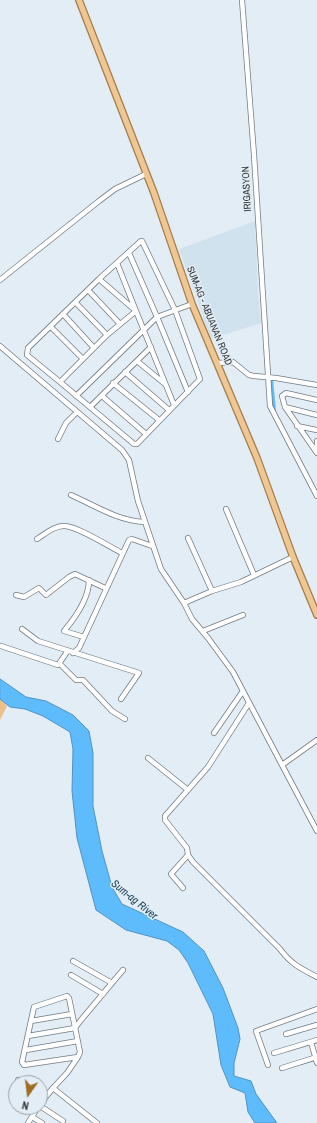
<!DOCTYPE html>
<html>
<head>
<meta charset="utf-8">
<style>
	body { margin:0 }
	#map { position:relative; width:317px; height:1123px; overflow:hidden; background:#e2edf5; font-family:"Archivo Narrow",sans-serif }
	canvas { display:block }
	.north { position:absolute; left:8px; top:1075px; width:40px; height:40px; box-sizing:border-box; background:#e2edf5; border:1px solid #9ba3a9; border-radius:50%; rotate:194deg; font-size:11px; font-weight:700; line-height:16px; text-align:center; color:#313538 }
	.north::after { content:''; display:block; margin:auto; width:14px; height:18px; background:#a06c24; clip-path:polygon(50% 0,100% 100%,50% 72%,0 100%) }
</style>
</head>
<body>
<div id="map">
<canvas width="317" height="1123"></canvas>
<div class="north">N</div>
</div>
<script>
const ctx = document.querySelector('canvas').getContext('2d');
ctx.lineJoin = 'round';
function fillPath(path, color) {
  ctx.fillStyle = color;
  ctx.fill(path, 'evenodd');
}
function trace(path, color, width, dash) {
  ctx.strokeStyle = color;
  ctx.lineWidth = width;
  ctx.lineCap = dash ? 'butt' : 'round';
  ctx.setLineDash(dash || []);
  ctx.stroke(path);
}
function write(font, color, halo, rows, align = 'center') {
  ctx.font = font + ' "Archivo Narrow",sans-serif';
  ctx.lineWidth = 3;
  ctx.setLineDash([]);
  ctx.textBaseline = 'middle';
  ctx.strokeStyle = halo;
  ctx.fillStyle = color;
  for (const [text, x, y, turn = 0] of rows) {
    ctx.save();
    ctx.translate(x, y);
    ctx.rotate((+turn || 0) * Math.PI / 180);
    ctx.textAlign = isNaN(turn) ? turn : align;
    if (halo) ctx.strokeText(text, 0, 0);
    ctx.fillText(text, 0, 0);
    ctx.restore();
  }
}
const built = new Path2D(`
	M255,221L258,294L261,323L211,339L179,249Z`);
const green = new Path2D(`
	M0,699L7,706L0,720Z`);
const water = new Path2D(`
	M0,679L26,697L46,701L73,715L89,731L93,753V806L102,851L112,887L122,904L183,932L204,951L223,988L238,1028L240,1039L234,1063V1076L251,1081L256,1094L277,1123H255L248,1112L245,1093L230,1087L221,1065L213,1014L188,963L179,950L167,941L126,930L96,910L77,838L72,791L73,749L70,732L43,716L25,709L10,707L0,699Z`);
const canal = new Path2D(`
	M271,379L274,411`);
const minor = new Path2D(`
	M242,0L254,155L270,406L317,496
	M129,253L157,317L188,392
	M99,279L136,311L174,405
	M0,280L99,201L115,189L146,174
	M89,291L120,324
	M76,303L107,335
	M63,314L94,348
	M51,327L83,359
	M0,346L122,450L129,460L138,501L161,569L184,603L192,619L208,638L233,672L282,765
	M137,361L165,384
	M218,363L233,362L249,375L254,376L276,378L317,385
	M125,372L169,410
	M60,382L27,355L28,348L99,279L141,241H142L175,310L200,379L137,444H134L60,382L107,335L136,311L117,263
	M113,383L159,420
	M76,396L157,317L192,304
	M102,396L146,434
	M317,400L286,393L282,396L285,407L317,453
	M90,407L151,347
	M285,407L317,415
	M297,426L317,430
	M58,439L66,423L77,412
	M317,441V450
	M71,495C94,505 118,521 144,522
	M226,509L254,575
	M188,538L212,591
	M37,539C45,534 55,525 65,526C79,527 108,546 122,553
	M16,595L24,597L39,588L46,595L69,577L75,574L105,588
	M184,603L212,591L241,582L293,557
	M22,629L38,641L139,673L121,699
	M203,631L243,615
	M84,637L64,631C75,618 89,598 89,580
	M1,646L58,665L67,652
	M73,653L79,648L129,540L132,539L152,546
	M60,664L76,680H83L112,711L125,719
	M249,703L208,767L165,816V820L187,848L188,855L193,862L280,949C291,964 300,968 317,977
	M214,733L243,691
	M317,740L282,765L317,831
	M148,758L188,790
	M183,888L171,874L188,855
	M71,975L103,994
	M112,983L123,970
	M67,996L69,998L80,1052L78,1057L24,1065L22,1062L34,1007Z
	M31,1021L72,1014
	M286,1034L317,1025
	M28,1036L75,1028L81,1020L112,983L73,961
	M311,1042L317,1063
	M26,1050L78,1041
	M274,1053L317,1040
	M78,1057L67,1073L53,1088L97,1123
	M268,1065L256,1031L317,1009
	M282,1068L317,1057
	M18,1080L23,1083
	M40,1104L53,1088
	M40,1106L63,1121
	M32,1117L42,1123
	M28,1123L38,1107`);
const major = new Path2D(`
	M79,0L154,193L192,304L257,458L293,557L317,615`);
const streetNames = [
	["IRIGASYON",247,189,-93],
	["SUM-AG - ABUANAN ROAD",209,316,68]
];
const waterNames = [
	["Sum-ag River",134,900,39]
];
fillPath(built, '#d1e2ef');
fillPath(green, '#ecbe88');
fillPath(water, '#5ebbfc');
trace(water, '#5093c1', 1);
trace(canal, '#5ebbfc', 4);
trace(minor, '#727b83', 6);
trace(major, '#a57c46', 8);
trace(minor, '#fff', 4.5);
trace(major, '#eec795', 5.5);
write('10px', '#313538', '#e2edf5', streetNames);
write('italic 11px', '#133a54', '#e2edf5', waterNames);
</script>
</body>
</html>
